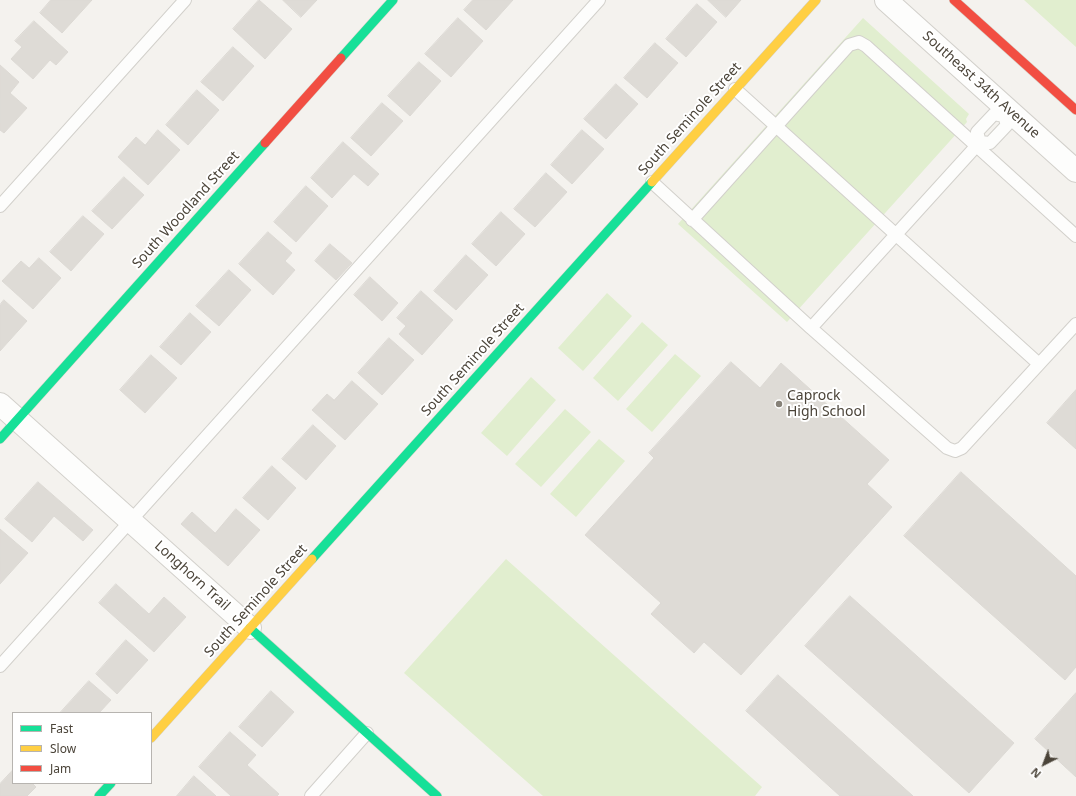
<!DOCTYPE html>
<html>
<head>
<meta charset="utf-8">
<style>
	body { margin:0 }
	#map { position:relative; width:1076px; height:796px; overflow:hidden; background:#f4f2ee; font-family:"Noto Sans",sans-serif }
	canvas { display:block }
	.legend { position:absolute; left:12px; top:712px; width:140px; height:72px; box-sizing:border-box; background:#fff; border:1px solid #b7b4b0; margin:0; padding:5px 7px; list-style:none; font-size:12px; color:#4b4439 }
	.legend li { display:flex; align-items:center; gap:8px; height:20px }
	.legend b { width:20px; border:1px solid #b7b4b0 }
	.north { position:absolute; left:1024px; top:744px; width:40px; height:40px; -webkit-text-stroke:3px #fff; paint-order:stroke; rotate:222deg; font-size:11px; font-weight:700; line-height:16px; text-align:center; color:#4b4439 }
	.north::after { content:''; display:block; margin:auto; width:14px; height:18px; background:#4b4439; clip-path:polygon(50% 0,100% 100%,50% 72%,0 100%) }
</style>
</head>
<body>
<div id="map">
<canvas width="1076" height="796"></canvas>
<ul class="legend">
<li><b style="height:5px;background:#16e098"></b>Fast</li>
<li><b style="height:5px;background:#ffcf43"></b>Slow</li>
<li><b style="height:5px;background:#f24e42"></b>Jam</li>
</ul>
<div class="north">N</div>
</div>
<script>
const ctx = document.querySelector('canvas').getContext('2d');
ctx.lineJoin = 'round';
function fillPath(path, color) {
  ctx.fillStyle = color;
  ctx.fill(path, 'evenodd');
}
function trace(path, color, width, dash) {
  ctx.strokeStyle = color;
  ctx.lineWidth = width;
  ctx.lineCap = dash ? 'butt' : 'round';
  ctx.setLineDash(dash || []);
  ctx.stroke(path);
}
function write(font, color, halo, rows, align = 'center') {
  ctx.font = font + ' "Noto Sans",sans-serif';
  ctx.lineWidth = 4;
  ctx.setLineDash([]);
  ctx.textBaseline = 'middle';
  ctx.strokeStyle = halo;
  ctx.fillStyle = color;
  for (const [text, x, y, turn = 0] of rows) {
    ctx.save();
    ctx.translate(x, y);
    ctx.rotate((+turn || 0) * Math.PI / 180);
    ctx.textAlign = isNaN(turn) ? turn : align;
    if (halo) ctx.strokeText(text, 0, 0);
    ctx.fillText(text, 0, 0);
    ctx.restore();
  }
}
const green = new Path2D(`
	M1024,0H1076V47Z
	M863,18L969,114L966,119L967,122L787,322L678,224Z
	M607,293L632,316L583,371L558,348Z
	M642,322L668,345L618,401L593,378Z
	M675,354L701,376L652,432L626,409Z
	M531,377L556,400L507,456L481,433Z
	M565,409L591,432L541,487L515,464Z
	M599,439L625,461L576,517L550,494Z
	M506,559L762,787L755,796H543L404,673Z`);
const building = new Path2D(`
	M51,0H92L62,33L40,13Z
	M259,0L292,29L265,59L233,29Z
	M283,0H317L301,17Z
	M473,0H513L486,30L464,10Z
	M708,0H741L726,17Z
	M697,4L717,22L686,57L666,39Z
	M458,18L483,41L451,77L425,54Z
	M34,21L68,52L56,65L50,60L33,79L11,59L22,47L15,41Z
	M655,43L678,63L647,98L624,78Z
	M233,47L254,66L223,101L201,82Z
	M419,62L441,81L410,116L388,96Z
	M0,65L19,82L10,93L27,108L4,133L0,130Z
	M616,84L638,104L606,139L584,119Z
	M197,90L219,110L188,145L166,125Z
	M382,103L403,121L371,156L351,138Z
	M158,130L180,150L148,185L118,157L136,137L145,145Z
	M582,130L604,149L572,184L551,165Z
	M343,142L379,174L368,186L354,174L332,198L311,178Z
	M546,173L567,192L535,227L514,209Z
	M124,177L144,195L112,229L92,211Z
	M306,186L328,206L296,242L274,222Z
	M501,212L525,234L496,266L472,244Z
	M83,216L104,234L71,271L50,252Z
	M268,232L292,253L285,261L295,270L273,295L239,264Z
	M330,244L352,263L336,280L315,261Z
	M466,255L488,275L456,310L434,291Z
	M39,258L61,278L33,309L2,281L21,261L29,268Z
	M229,270L251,290L219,326L196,306Z
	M370,277L398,303L382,321L354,295Z
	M421,291L453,320L422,355L399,334L406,326L397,318Z
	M4,300L27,321L0,351V305Z
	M190,313L211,332L181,365L160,347Z
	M389,338L414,360L382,395L358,373Z
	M151,355L177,378L145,413L120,390Z
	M731,362L760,388L781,363L889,460L867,484L892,507L741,675L704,642L694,653L651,614L661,603L585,535L654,458L649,453Z
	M352,381L378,404L345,440L312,410L327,394L334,400Z
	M1076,390V449L1047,423Z
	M313,425L336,446L306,480L282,459Z
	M272,466L296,488L268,520L243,498Z
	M961,472L1076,576V667L1065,680L904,536Z
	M38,482L93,530L83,541L54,516L32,542L5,519Z
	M236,509L260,530L228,566L181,524L192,512L215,533Z
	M0,529L28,553L0,584Z
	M116,584L149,614L164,597L186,617L154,652L99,603Z
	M850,596L1014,743L969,793L805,646Z
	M126,640L148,660L117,694L96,674Z
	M778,675L913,796H840L746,711Z
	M89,681L111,700L99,713H60Z
	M271,691L294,712L262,747L239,727Z
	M1076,693V777L1035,739Z
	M230,732L256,755L247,765L279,794L277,796H231L199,767Z
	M13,770V783H32L36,787L27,796H0V784Z
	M194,776L216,796H177Z`);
const lane = new Path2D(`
	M735,89L1039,364
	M980,142L990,143L1007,125L1004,116
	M980,142L977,132L994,114L1004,116
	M652,182L811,328L980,142
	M0,206L185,0
	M692,220L849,45L859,42L866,46L1076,236
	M811,328L947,448L955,451L962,448L1076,324
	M0,666L599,0
	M311,796L367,733`);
const street = new Path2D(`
	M886,0L1076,171
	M0,404L250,628`);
const fast = new Path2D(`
	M341,58L393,0
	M0,439L265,143
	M312,559L652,182
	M250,628L437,796
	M99,796L111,783`);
const slow = new Path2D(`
	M652,182L816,0
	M151,738L312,559`);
const jam = new Path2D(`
	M954,0L1076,110
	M265,143L341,58`);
const markers = [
	[779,404,4,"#868178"]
];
const streetNames = [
	["Southeast 34th Avenue",981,85,42],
	["South Seminole Street",690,119,-48],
	["South Woodland Street",186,210,-48],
	["South Seminole Street",473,360,-48],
	["Longhorn Trail",192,576,42],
	["South Seminole Street",256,601,-48]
];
const poiNames = [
	["Caprock",787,396],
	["High School",787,412]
];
fillPath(green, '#e1eecf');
fillPath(building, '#dedbd6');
trace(building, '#dcd9d4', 1);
trace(lane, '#d2d0cb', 14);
trace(street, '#d2d0cb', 24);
trace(fast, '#d3cfc5', 10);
trace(slow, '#d3cfc5', 10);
trace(jam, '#d3cfc5', 10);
trace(lane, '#fdfdfc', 12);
trace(street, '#fdfdfc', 22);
trace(fast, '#16e098', 9);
trace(slow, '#ffcf43', 9);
trace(jam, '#f24e42', 9);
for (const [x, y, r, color] of markers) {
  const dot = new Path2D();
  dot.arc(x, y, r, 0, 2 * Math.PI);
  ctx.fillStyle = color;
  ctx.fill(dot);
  trace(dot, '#fff', 1.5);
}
write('14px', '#4b4439', '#fff', streetNames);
write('14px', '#4b4439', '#fff', poiNames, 'left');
</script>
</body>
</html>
